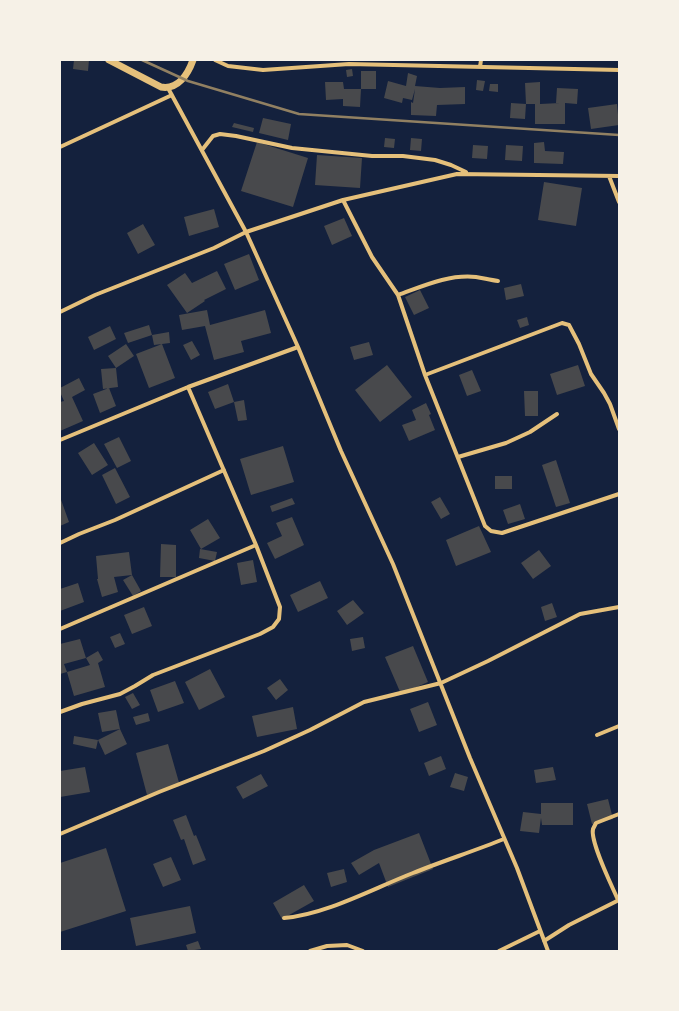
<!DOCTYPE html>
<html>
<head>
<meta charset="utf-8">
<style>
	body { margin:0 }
	#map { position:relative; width:679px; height:1011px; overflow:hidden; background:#14213d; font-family:Merriweather,serif }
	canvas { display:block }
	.frame { position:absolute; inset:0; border:61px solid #f6f1e7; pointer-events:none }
</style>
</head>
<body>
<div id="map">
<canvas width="679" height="1011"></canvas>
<div class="frame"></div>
</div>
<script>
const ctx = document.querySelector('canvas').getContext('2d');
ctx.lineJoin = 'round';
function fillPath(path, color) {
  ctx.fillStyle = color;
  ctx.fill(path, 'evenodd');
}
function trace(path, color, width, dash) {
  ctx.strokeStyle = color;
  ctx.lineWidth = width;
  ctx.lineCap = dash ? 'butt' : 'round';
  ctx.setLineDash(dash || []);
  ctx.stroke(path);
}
const building = new Path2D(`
	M74,60H89L88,71L73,69Z
	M352,69L353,76L347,77L346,70Z
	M361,71H376V89H361Z
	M408,73L417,76L415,86L440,88L465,87V104L437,105L436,116L411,115V102L413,103L415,89L412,100L403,98L402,103L384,98L388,81L406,86Z
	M477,80L485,81L483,91L476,90Z
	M325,82H343L344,89H361L360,107L343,106V99L326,100Z
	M540,82V104L560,103H556L557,88L578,89L577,104L565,103V124H535V104H526L525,83Z
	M490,84H498V92L489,91Z
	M511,103L526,104L525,119L510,118Z
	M617,104L619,125L591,129L588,108Z
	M263,118L291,124L288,140L259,133Z
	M234,123L254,128L253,132L232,127Z
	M385,138L395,139L394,148L384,147Z
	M411,138L422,139L421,151L410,150Z
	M257,142L308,158L293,207L241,191Z
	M544,142L545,151L564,152L563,164L534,163V143Z
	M473,145L488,146L487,159L472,158Z
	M506,145L523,146L522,161L505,160Z
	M317,155L362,158L360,188L315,185Z
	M544,182L582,188L576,226L538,220Z
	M214,209L219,227L189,236L184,217Z
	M344,218L352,236L332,245L324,226Z
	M143,224L155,245L138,254L127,233Z
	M249,254L259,280L235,290L224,264Z
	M217,271L226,289L204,300L205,301L187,313L167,285L185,273L192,283Z
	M521,284L524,296L506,300L504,288Z
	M420,290L429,308L414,315L405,297Z
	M207,310L210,325L265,310L271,333L241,341L244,352L214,360L205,326L182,330L179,315Z
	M527,317L529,325L520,328L517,320Z
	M149,325L152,335L128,343L124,333Z
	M110,326L116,339L94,350L88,337Z
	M169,332L170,343L154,345L152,335Z
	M192,341L200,355L191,360L183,345Z
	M369,342L373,355L354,360L350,347Z
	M126,344L134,356L116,368L108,356Z
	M162,344L175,378L149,388L136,354Z
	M387,365L412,397L380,422L355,390Z
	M578,365L585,386L557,395L550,374Z
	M116,368L118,387L103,389L101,369Z
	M472,370L481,391L467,396L459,375Z
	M79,378L85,390L72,397L83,421L60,431V402L64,401L60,392V388Z
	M228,384L234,402L215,409L208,392Z
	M109,388L116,406L100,413L93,394Z
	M524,391H538V416H525Z
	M244,400L247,420L238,421L234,402Z
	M426,403L431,414L429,415L435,430L409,441L402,425L416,420L412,410Z
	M119,437L131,461L117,468L104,444Z
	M94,443L108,465L92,475L78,453Z
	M283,446L294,482L251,495L240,459Z
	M556,460L570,503L556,507L542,465Z
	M115,468L130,497L116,504L102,475Z
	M495,476H512V489H495Z
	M60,497L69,522L60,526Z
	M440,497L450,514L441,519L431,502Z
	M292,498L295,504L272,512L270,506Z
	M520,504L525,519L508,524L503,510Z
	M292,517L304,545L275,559L267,543L282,536L276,523Z
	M208,519L220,538L201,549L190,530Z
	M479,526L491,552L456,566L446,540Z
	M161,544L176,545V577H160Z
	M200,549L217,552L215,561L199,558Z
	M539,550L551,566L533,579L521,563Z
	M129,552L132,575L114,577L118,592L102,597L97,579H98L96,556Z
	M253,560L257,582L241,585L237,563Z
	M132,575L141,591L133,596L123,580Z
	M320,581L328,598L298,612L290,595Z
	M78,583L84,602L60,611V589Z
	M353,600L364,613L347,625L337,611Z
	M552,603L557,617L545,621L541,607Z
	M144,607L152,626L132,634L124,615Z
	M120,633L125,644L115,648L110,637Z
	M363,637L365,648L352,651L350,639Z
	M80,639L86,658L64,664L67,672L60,674V644Z
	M413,646L428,682L401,694L385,657Z
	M98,651L103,660L98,663L105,687L74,696L67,672L90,665L86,658Z
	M210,669L225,697L199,710L185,682Z
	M280,679L288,690L276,700L267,688Z
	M175,681L184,703L158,712L150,690Z
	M133,693L140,705L132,709L125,697Z
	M428,702L437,725L419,732L410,709Z
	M293,707L297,729L257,737L252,716Z
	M116,710L120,729L127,744L105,755L98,740L120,729L102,732L98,713Z
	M148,713L150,721L136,725L133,717Z
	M74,736L98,740L96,749L73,744Z
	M168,744L180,786L147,795L136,753Z
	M441,756L446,769L429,776L424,763Z
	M85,767L90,792L60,797V771Z
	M553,767L556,780L536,783L534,770Z
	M455,773L468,777L464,791L450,787Z
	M261,774L268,786L243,799L236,787Z
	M608,799L613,819L592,824L587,804Z
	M541,803H573V825H542L541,818L539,833L520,831L523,812L541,814Z
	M186,815L194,836L196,835L206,860L193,865L184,839L181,840L173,820Z
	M419,833L433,869L388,887L379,863L359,875L351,863L374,850Z
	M106,848L126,911L60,932V863Z
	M171,857L181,880L163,887L153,864Z
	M344,869L347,882L331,887L327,873Z
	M304,885L314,901L282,919L273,903Z
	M190,906L196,933L136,946L130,918Z
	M198,941L201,949L188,951L186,945Z`);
const minor = new Path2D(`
	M215,60L228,66L263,70L349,64L619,70
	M480,67L481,60
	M168,88L246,232L298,347L341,451L393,564L470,758L517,868L548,951
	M60,147L172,95
	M202,150L213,136L220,134L236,136L292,148L372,156H403L435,160L451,165L466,172
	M609,176L619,202
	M343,200L372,257L398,295L425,375L485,526L491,531L502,533L619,494
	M398,295C423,286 449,274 476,277C483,278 490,280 498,281
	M60,312L95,295L214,248L246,232L343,200L457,174L619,176
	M425,375L562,323L569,325L579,344L591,374L604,393L610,404L619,429
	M60,440L188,387L298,347
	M458,457L506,443L530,432L557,414
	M60,543L79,534L115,520L224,470
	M60,629L256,545
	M60,712L82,704L120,694L135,686L153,675L260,634L273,627L279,619L280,607L256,545L188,387
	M597,735L619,726
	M60,834L159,792L264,751L310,730L364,702L441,683L488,661L580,614L619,607
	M618,900C612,886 590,842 593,829C594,827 595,825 596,823L619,814
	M284,918C327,914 372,889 413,873C443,861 474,851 504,839
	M544,941L569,925L619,900
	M310,951L327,946L347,945L363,951
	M499,951L540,931`);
const tertiary = new Path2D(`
	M109,60L161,87C178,90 188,74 193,60`);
const rail = new Path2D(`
	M142,60L188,81L299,114L619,135`);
fillPath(building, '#48494c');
trace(minor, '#e5c07b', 4);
trace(tertiary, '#e5c07b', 7);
trace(rail, '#918062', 2.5);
</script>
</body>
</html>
